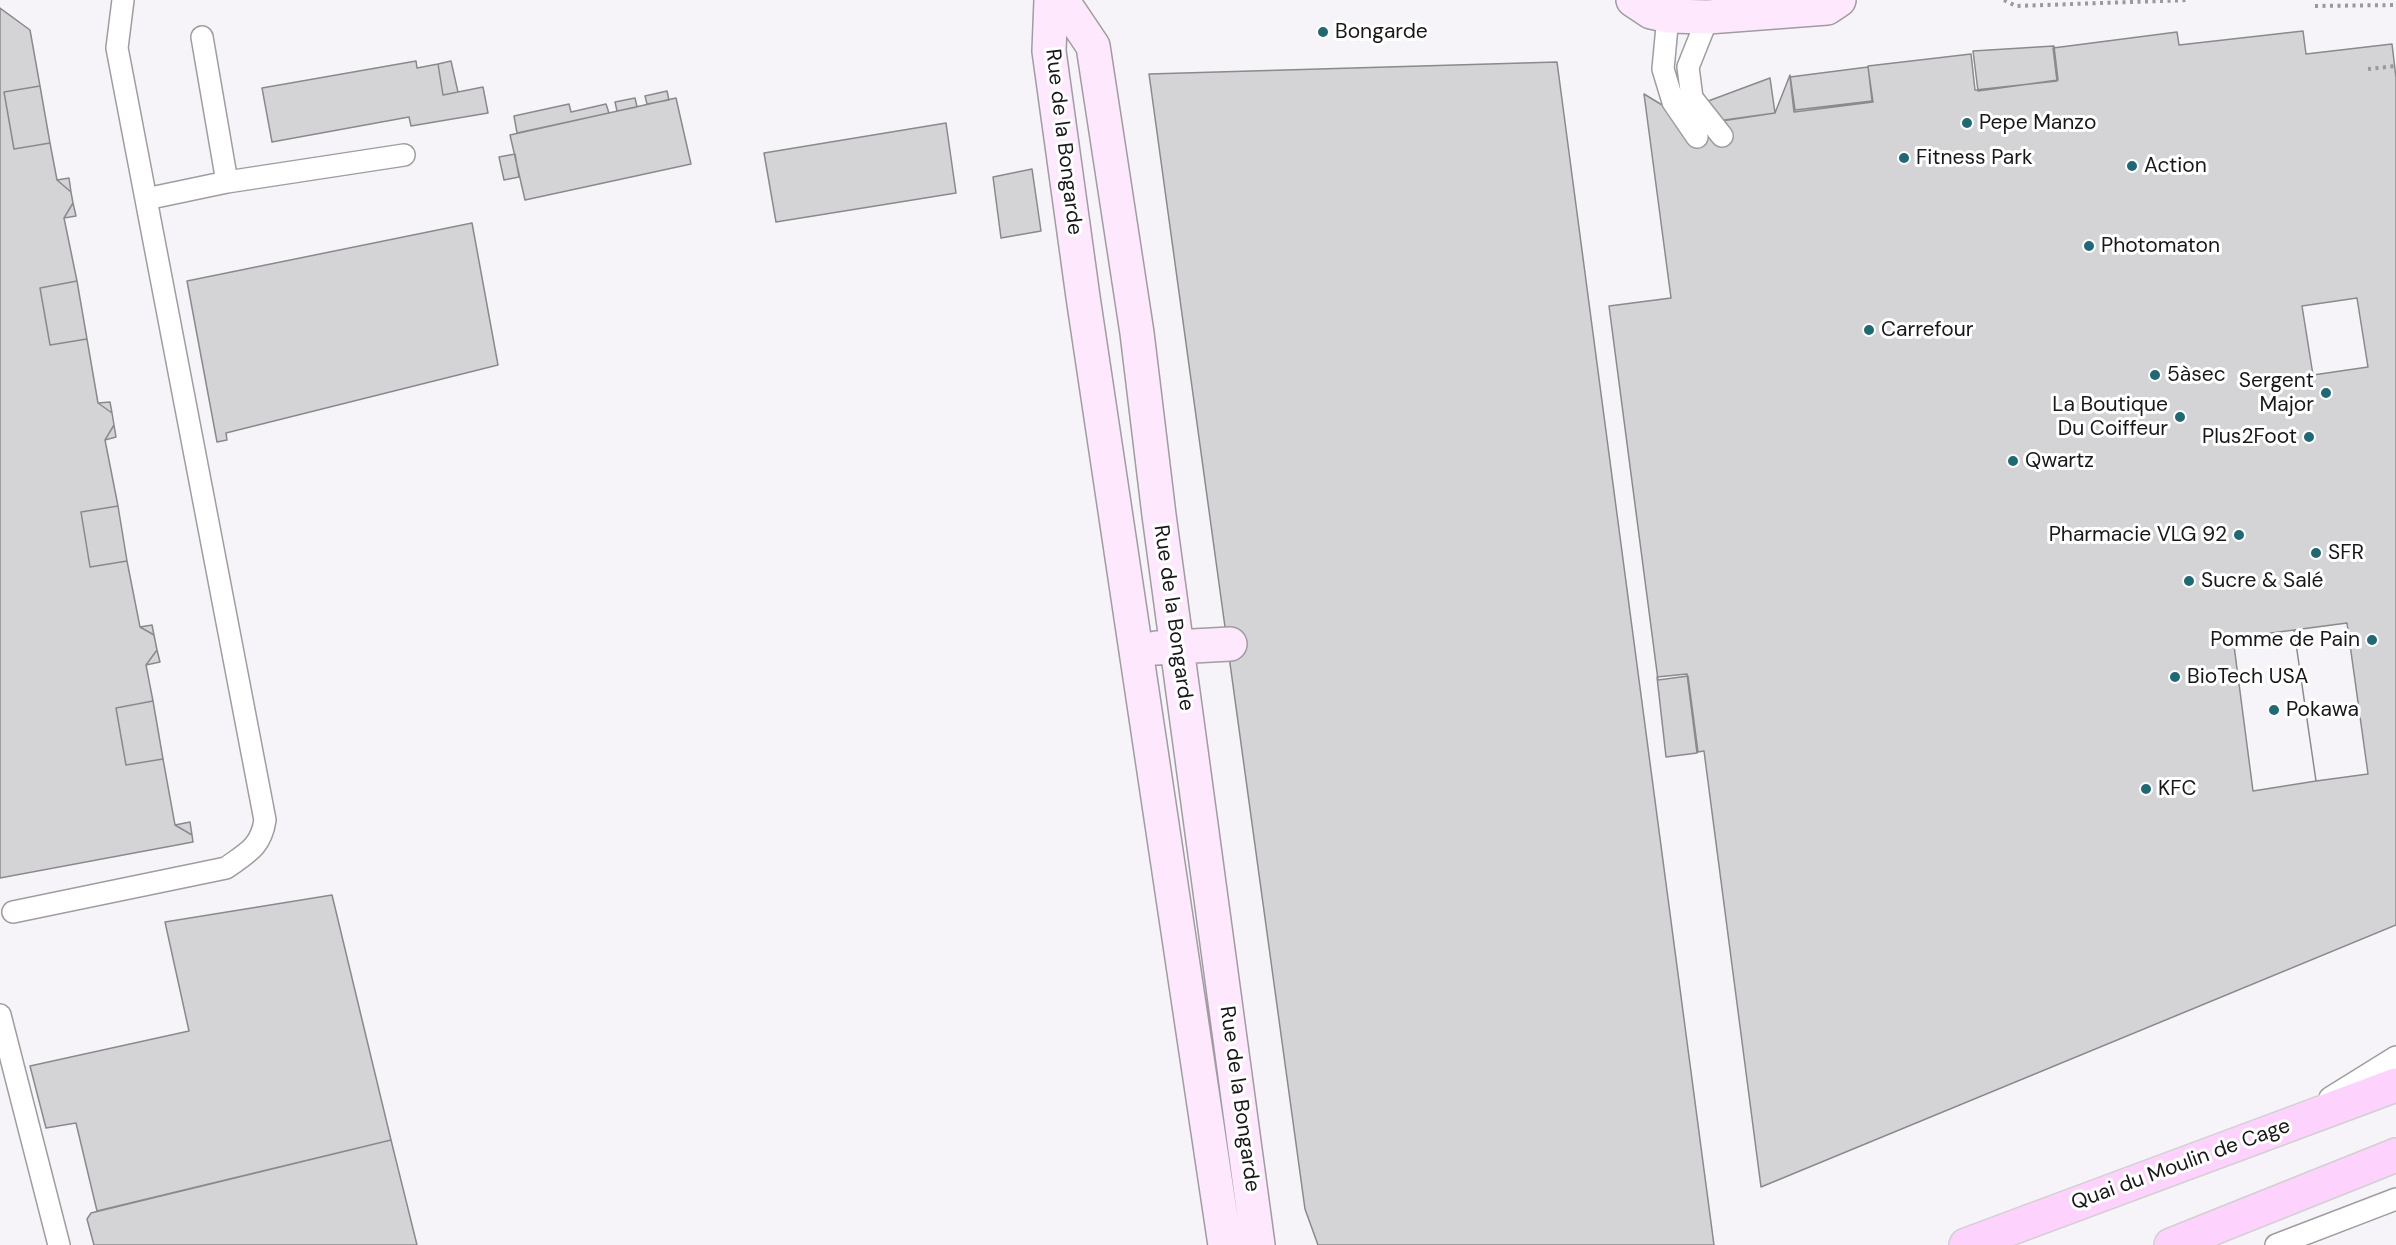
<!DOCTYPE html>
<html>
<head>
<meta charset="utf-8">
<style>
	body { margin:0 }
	canvas { display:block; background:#f6f4f8 }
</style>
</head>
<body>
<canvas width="2396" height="1245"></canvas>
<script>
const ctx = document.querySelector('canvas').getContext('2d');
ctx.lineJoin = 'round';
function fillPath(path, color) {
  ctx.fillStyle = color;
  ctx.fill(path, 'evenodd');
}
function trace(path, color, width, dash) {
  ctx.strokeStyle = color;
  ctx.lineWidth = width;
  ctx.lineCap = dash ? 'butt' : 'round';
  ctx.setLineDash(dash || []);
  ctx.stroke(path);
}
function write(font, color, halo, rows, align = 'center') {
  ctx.font = font + ' "DM Sans",sans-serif';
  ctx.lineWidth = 6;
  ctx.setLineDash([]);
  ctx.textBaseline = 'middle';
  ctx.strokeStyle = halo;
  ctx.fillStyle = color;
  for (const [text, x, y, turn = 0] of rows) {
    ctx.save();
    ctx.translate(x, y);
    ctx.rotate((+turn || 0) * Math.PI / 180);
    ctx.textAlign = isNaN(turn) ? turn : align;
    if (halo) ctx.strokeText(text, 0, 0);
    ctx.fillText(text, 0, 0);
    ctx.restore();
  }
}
const building = new Path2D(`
	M0,8L30,30L40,86L4,92L14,149L50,143L57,180L71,192L73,203L64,218L77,281L40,288L50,345L87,339L98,403L112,413L114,425L105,440L118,506L81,512L90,567L127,561L140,627L154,635L157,650L146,665L153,701L116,708L126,765L163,759L175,825L192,835L193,842L0,878Z
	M2303,31L2306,54L2392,44L2396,78V925L1761,1187L1704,751L1698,752L1688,676L1658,680L1609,306L1671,298L1644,94L1695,125L1775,113L1790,75L1795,110L1872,101L1868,66L1971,54L1975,90L2057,81L2053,48L2177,32L2179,45Z
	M2054,46L2058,80L1978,91L1973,51Z
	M416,61L417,68L438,64L443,95L483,87L488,113L411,126L409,117L272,142L262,88Z
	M451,61L458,92L443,95L438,64Z
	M1557,62L1714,1245H1318L1305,1209L1149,74Z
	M1868,67L1873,102L1794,112L1790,77Z
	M1770,78L1775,113L1695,124L1676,113Z
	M40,86L50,143L14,149L4,92Z
	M667,91L669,100L647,104L645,96Z
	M635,98L637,107L617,111L615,102Z
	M676,98L691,164L525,200L510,135Z
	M569,104L571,112L606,104L609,113L517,133L514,116Z
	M946,123L956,193L776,222L764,153Z
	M515,154L519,177L504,180L499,157Z
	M1032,169L1041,231L1001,238L993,177Z
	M69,178L71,192L57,180Z
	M73,203L76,216L64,218Z
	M472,223L498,365L226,433L227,440L217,442L187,281Z
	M77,281L87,339L50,345L40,288Z
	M2357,298L2368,367L2313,375L2302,306Z
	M110,402L112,413L98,403Z
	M114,425L116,437L105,440Z
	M118,506L127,561L90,567L81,512Z
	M2347,623L2368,774L2316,781L2294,630Z
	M152,625L154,635L140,627Z
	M2294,630L2316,781L2253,791L2233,638Z
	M157,650L160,662L146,665Z
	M1687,674L1697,753L1666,757L1657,677Z
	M153,701L163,759L126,765L116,708Z
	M190,822L192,835L175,825Z
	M332,895L391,1140L97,1211L76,1123L46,1128L30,1066L189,1031L165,922Z
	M391,1140L417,1245H94L87,1219L91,1213Z`);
const path = new Path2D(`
	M2004,0L2016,6L2189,0
	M2315,6L2396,5
	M2368,69L2396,66`);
const lane = new Path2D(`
	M1668,16L1663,69L1673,102L1697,137
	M1708,17L1688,67L1692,98L1722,136
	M202,37L227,182L404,155
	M146,199L227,182
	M13,912L226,868C247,853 261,847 265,820L117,48L123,0
	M0,1015L59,1245
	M2330,1098L2396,1057
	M2276,1245L2396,1199`);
const secondary = new Path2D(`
	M1051,0L1049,51L1083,297L1225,1245
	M1062,0L1093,46L1137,333L1159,515L1258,1245
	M1633,0L1651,12L1668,16L1708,17L1827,8L1839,0
	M1156,648L1230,644`);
const primary = new Path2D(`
	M1966,1245L2396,1085
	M2171,1245L2396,1155`);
const markers = [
	[1323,32,6,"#1f6974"],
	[1967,123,6,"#1f6974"],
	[1904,158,6,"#1f6974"],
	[2132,166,6,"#1f6974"],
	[2089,246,6,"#1f6974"],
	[1869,330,6,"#1f6974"],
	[2155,375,6,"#1f6974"],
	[2326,393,6,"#1f6974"],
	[2180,417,6,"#1f6974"],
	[2309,437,6,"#1f6974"],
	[2013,461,6,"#1f6974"],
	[2239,535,6,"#1f6974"],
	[2316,553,6,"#1f6974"],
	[2189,581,6,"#1f6974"],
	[2372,640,6,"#1f6974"],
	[2175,677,6,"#1f6974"],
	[2274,710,6,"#1f6974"],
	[2146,789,6,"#1f6974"]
];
const poiNames = [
	["Bongarde",1335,32],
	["Pepe Manzo",1979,123],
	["Fitness Park",1916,158],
	["Action",2144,166],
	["Photomaton",2101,246],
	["Carrefour",1881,330],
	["5àsec",2167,375],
	["Sergent",2314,381,"right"],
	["Major",2314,405,"right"],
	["La Boutique",2168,405,"right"],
	["Du Coiffeur",2168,429,"right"],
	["Plus2Foot",2297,437,"right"],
	["Qwartz",2025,461],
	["Pharmacie VLG 92",2227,535,"right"],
	["SFR",2328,553],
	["Sucre & Salé",2201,581],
	["Pomme de Pain",2360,640,"right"],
	["BioTech USA",2187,677],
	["Pokawa",2286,710],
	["KFC",2158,789]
];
const streetNames = [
	["Rue de la Bongarde",1063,142,83],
	["Rue de la Bongarde",1173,618,82],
	["Rue de la Bongarde",1239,1099,82],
	["Quai du Moulin de Cage",2181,1165,-20]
];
fillPath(building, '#d4d4d7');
trace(building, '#8a8a8d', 1.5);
trace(lane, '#9f9da0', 24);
trace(secondary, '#9f9da0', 36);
trace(primary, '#d1d1d1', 36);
trace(path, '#99989b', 4, [3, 4.5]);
trace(lane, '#fff', 21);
trace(secondary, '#fee8fe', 33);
trace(primary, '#fdd2fd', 33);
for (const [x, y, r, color] of markers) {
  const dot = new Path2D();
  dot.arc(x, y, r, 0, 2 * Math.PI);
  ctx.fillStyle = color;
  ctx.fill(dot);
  trace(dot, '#fff', 2);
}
write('21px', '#181719', '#fff', poiNames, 'left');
write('21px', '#181719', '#fff', streetNames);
</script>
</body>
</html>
